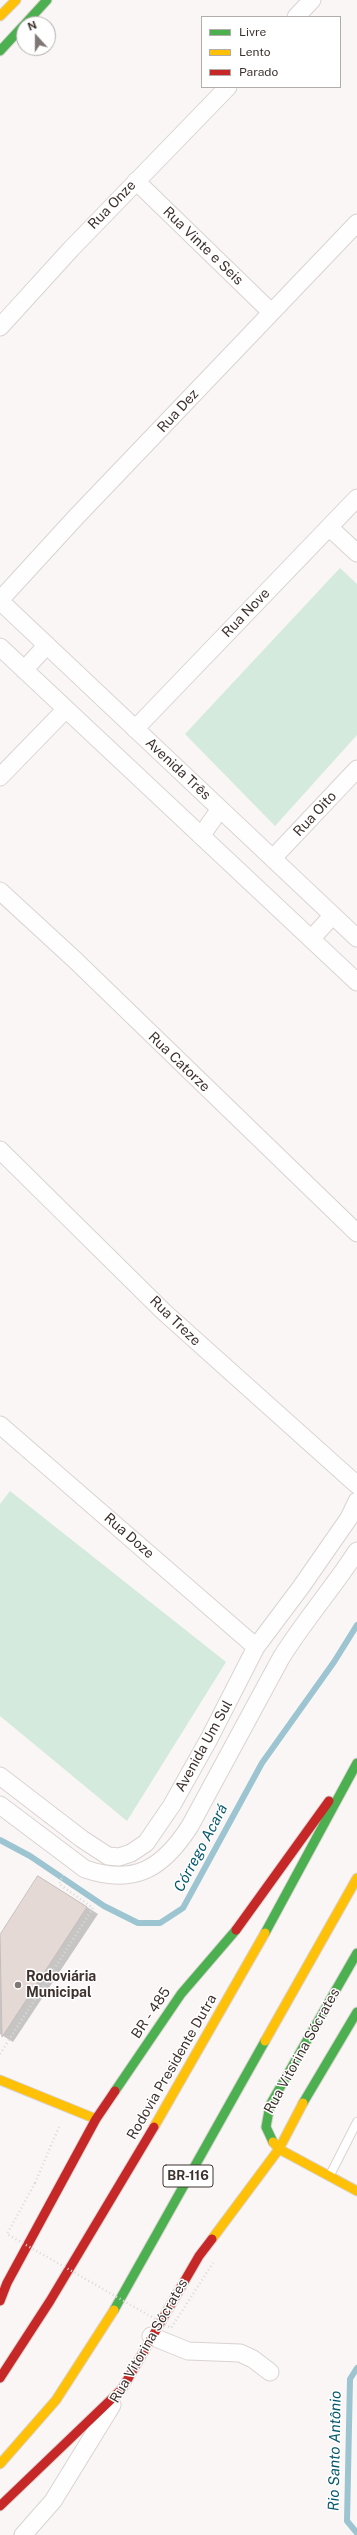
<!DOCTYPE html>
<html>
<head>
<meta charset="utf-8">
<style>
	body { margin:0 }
	#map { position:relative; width:357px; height:2535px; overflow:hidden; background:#f9f6f5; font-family:"Public Sans",sans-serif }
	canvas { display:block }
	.legend { position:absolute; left:201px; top:16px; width:140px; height:72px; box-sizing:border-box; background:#fff; border:1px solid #b2adab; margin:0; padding:5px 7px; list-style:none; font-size:12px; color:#3e322e }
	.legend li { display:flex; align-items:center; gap:8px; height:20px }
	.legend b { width:20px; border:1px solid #b2adab }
	.north { position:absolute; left:16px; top:16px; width:40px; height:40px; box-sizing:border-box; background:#fff; border:1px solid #b2adab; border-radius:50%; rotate:339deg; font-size:11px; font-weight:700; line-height:16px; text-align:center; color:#3e322e }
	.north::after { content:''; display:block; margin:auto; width:14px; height:18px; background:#7f7774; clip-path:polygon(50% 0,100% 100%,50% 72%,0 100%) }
</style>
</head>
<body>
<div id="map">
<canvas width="357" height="2535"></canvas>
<ul class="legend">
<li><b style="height:5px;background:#4caf50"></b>Livre</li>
<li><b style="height:5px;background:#ffc107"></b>Lento</li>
<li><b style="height:5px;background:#c62828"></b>Parado</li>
</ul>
<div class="north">N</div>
</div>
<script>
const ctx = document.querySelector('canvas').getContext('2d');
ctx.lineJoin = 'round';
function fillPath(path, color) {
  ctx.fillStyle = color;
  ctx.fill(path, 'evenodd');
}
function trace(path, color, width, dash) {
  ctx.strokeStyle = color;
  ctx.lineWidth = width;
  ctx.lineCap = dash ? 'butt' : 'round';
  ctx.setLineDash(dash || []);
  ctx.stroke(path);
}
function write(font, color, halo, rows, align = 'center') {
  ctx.font = font + ' "Public Sans",sans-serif';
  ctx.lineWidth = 3;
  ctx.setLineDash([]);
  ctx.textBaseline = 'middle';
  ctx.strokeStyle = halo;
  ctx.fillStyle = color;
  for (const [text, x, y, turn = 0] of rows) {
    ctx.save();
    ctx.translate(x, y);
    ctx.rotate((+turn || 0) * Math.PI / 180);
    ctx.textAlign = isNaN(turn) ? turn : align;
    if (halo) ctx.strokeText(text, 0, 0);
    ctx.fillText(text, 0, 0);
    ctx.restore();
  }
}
const green = new Path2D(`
	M340,568L357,584V735L275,826L185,734Z
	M10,1491L226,1662L127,1821L0,1716V1504Z`);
const shadow = new Path2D(`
	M39,1877L98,1914L13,2042L0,2034V1937Z`);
const stream = new Path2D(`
	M0,1840L30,1856L104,1906L138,1923H160L183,1908L262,1763L334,1662L357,1625
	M357,2368L350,2379L347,2521L357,2533`);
const building = new Path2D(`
	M38,1876L87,1907L2,2037L0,1935Z`);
const path = new Path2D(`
	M0,2054L93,1908L59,1884L63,1875
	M35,2183L59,2127`);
const lane = new Path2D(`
	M330,2175L357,2122`);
const street = new Path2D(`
	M296,17L312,0
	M136,181L271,312
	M0,327L71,249L228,87
	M330,528L357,553
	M0,600L77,516L357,223
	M0,601L357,938
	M0,647L357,982
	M24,670L47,645
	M135,729L357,498
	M0,777L66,709
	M201,836L220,809
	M273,858L357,769
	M0,891L75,960L357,1233
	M311,939L333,915
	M0,1150L164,1312L357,1485
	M0,1425L256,1647
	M0,1776L82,1839L108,1856L119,1857L131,1853L146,1843L172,1805L209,1739L256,1647L301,1587L349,1518L357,1501
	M0,1805L85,1869C135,1886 163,1868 190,1826L281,1658C304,1621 333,1588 357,1551
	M151,2336L188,2351L240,2353L253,2359L270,2372
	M23,2535L53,2501L112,2405`);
const fast = new Path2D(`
	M25,24L47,0
	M0,51L24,25
	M265,1933L357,1763
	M115,2091L181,1994L236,1930
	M303,2103L357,2012
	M273,2142L266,2127L270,2105L357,1953
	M114,2310L265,2041`);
const slow = new Path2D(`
	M0,16L16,0
	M265,2041L357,1878
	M0,2080L96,2119
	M154,2127L265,1933
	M273,2142L279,2149L357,2191
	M212,2239L279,2149L303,2103
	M0,2464L56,2400L114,2310`);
const jam = new Path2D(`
	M236,1930L329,1801
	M0,2301L7,2283L96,2119L115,2091
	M0,2378L50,2301L154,2127
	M122,2389L199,2256L212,2239
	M0,2506L122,2389`);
const pathBridge = new Path2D(`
	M35,2183L7,2234L171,2328L213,2263`);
const markers = [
	[18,1985,4,"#7f7774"]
];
const shields = [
	[188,2176,50]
];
const shieldNames = [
	["BR-116",188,2176]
];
const streetNames = [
	["Rua Onze",112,205,-46],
	["Rua Vinte e Seis",203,246,44],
	["Rua Dez",178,411,-47],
	["Rua Nove",246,613,-46],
	["Avenida Três",178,769,43],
	["Rua Oito",315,814,-47],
	["Rua Catorze",179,1062,44],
	["Rua Treze",175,1321,44],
	["Rua Doze",129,1536,41],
	["Avenida Um Sul",204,1746,-61],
	["BR - 485",151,2013,-56],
	["Rua Vitorina Sócrates",302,2051,-61],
	["Rodovia Presidente Dutra",172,2067,-60],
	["Rua Vitorina Sócrates",149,2341,-60]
];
const poiNames = [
	["Rodoviária",26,1977],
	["Municipal",26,1993]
];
const waterNames = [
	["Córrego Acará",201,1848,-62],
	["Rio Santo Antônio",335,2451,-89]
];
fillPath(green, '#d4eadc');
fillPath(shadow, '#0003');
trace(stream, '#9cc4d1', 6);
fillPath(building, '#e5d9d5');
trace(building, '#c5bebc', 1);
trace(lane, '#dad3d1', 10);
trace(street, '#dad3d1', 19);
trace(fast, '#dad3d1', 11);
trace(slow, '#dad3d1', 11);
trace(jam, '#dad3d1', 11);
trace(path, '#dad9d9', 2.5, [1, 3]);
trace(lane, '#fefefe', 8);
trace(street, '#fefefe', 17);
trace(fast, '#4caf50', 9);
trace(slow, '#ffc107', 9);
trace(jam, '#c62828', 9);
trace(pathBridge, '#dad9d9', 2.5, [1, 3]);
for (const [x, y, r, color] of markers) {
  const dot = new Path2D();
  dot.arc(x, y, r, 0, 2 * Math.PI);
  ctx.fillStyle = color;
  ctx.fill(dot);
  trace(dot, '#fff', 1.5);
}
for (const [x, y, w] of shields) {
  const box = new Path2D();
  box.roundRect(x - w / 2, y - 11, w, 22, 3);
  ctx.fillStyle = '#fff';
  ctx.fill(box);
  trace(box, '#3e322e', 1);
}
write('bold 13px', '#3e322e', null, shieldNames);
write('14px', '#3e322e', '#fff', streetNames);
write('bold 14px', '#3e322e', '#fff', poiNames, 'left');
write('italic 15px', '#05596d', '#fff', waterNames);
</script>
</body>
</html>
